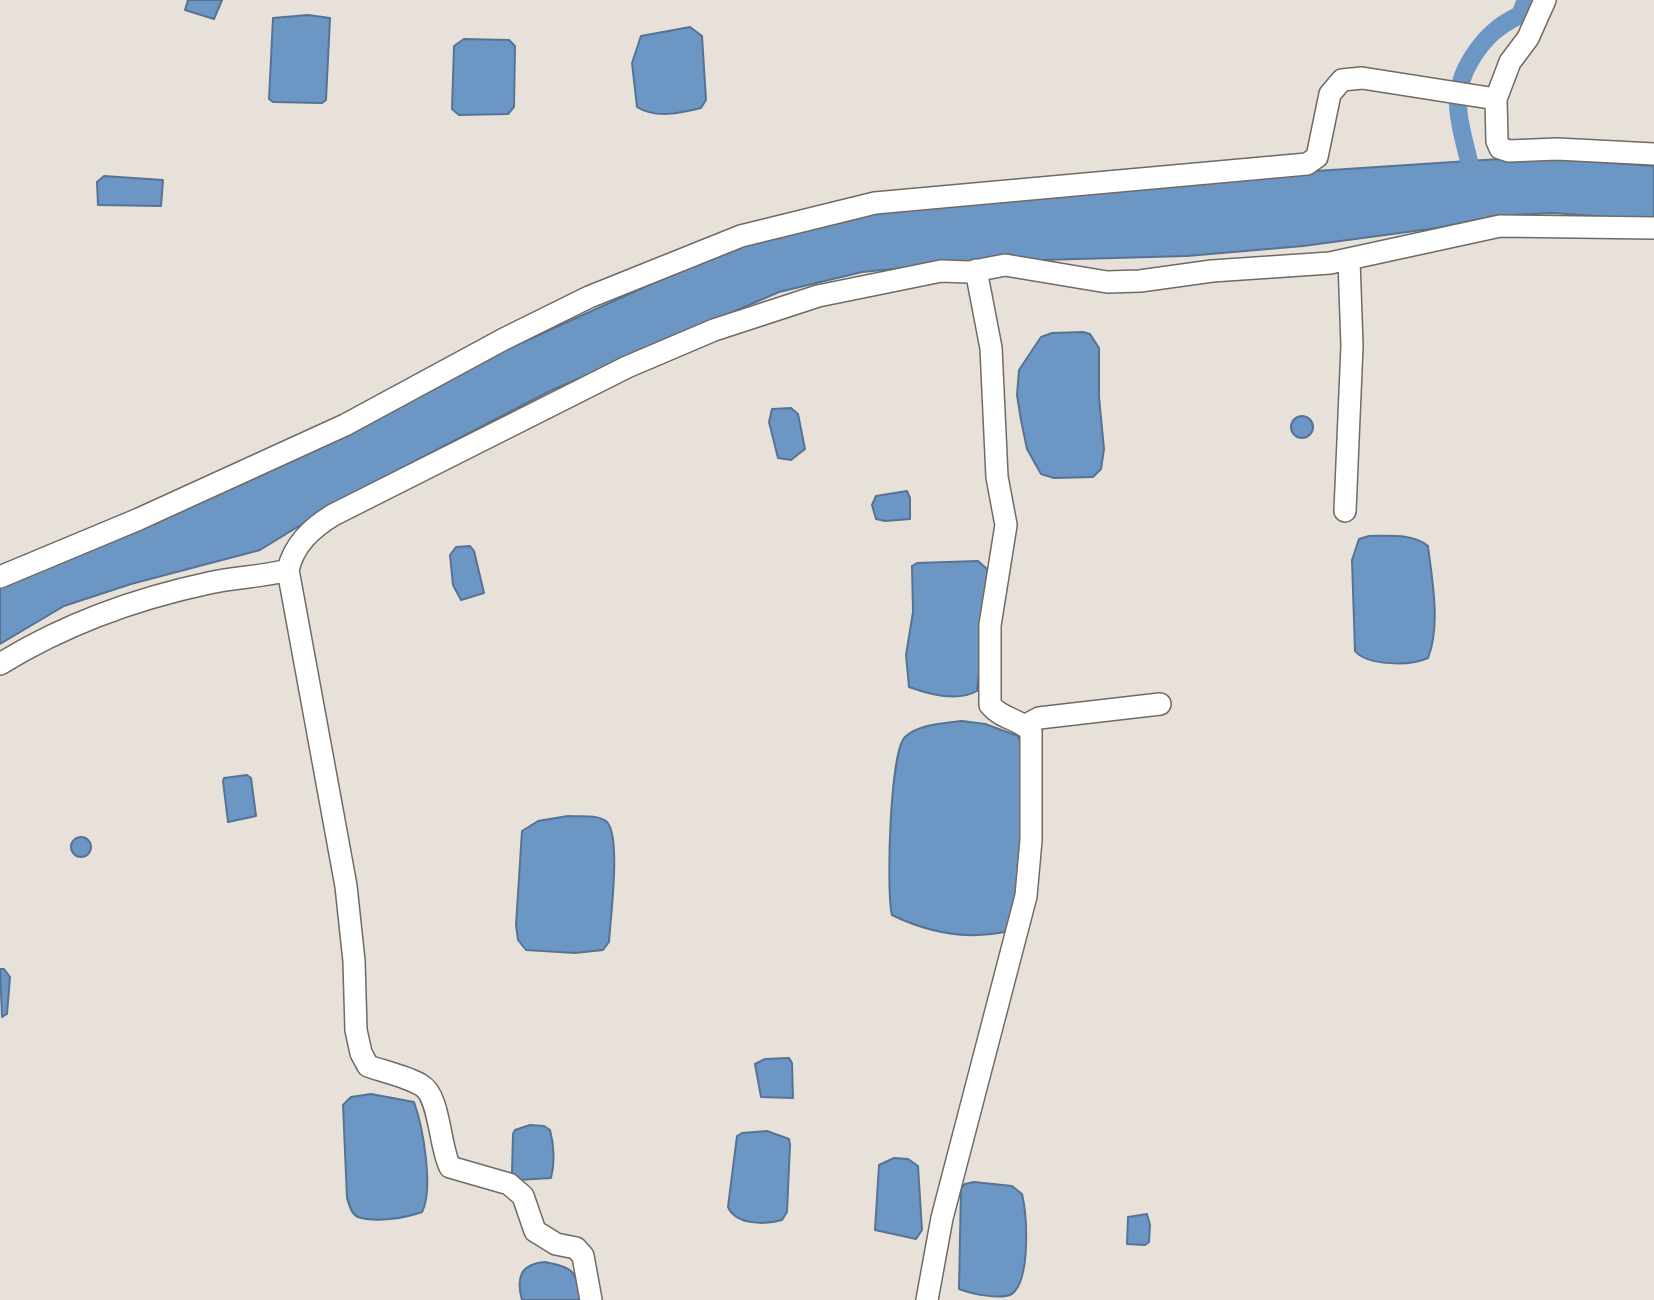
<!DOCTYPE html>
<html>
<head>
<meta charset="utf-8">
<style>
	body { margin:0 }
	canvas { display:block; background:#e7e1da }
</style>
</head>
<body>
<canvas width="1654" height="1300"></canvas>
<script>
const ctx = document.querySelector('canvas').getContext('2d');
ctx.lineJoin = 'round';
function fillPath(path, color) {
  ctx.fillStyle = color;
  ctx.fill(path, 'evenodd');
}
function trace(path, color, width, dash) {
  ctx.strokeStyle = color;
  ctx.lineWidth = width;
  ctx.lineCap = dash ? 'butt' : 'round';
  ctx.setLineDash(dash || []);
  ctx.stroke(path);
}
const water = new Path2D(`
	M188,0H222L214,19L185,10Z
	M308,15L330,18L326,100L322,103L273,102L269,99L273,18Z
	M690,27L702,36L706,100L701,108C681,113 656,119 637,107L632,63L641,36Z
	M464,39L509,40L515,46L514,107L508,114L459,115L452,109L454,46Z
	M1530,157L1654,166V220L1552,213L1495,216L1437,228L1303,246L1187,256L969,262L862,272L779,292L550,391L348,496L260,550L131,584L64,606L0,644V579L766,232L933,196Z
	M104,176L163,180L161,206L98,205L97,182Z
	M1083,332L1090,334L1099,348V397L1104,449L1101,469L1093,477L1054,478L1041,474L1027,449L1021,420L1017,395L1019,370L1041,337L1052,333Z
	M772,409L791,408L798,414L805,449L791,460L778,458L769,422Z
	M1291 427a11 11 0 1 1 22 0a11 11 0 1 1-22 0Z
	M907,491L910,498V519L885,521L876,519L872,505L876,496Z
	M1369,536C1388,536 1413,533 1428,546C1432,580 1441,625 1428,658C1411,666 1367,666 1355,651L1352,560L1359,539Z
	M470,546L474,551L484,593L461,600L453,585L450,555L456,547Z
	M978,561L987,569L988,578L977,691C958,702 928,694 909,687L906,655L913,612L912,566L917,563Z
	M962,721L985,724L1018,736L1021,745C1021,799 1031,884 1005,932C966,940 927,932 892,915C886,891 890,752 905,737C919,724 945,723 962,721Z
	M247,775L251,778L256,816L228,822L223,781L224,778Z
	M568,816C579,817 596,814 606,821C622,834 610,921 609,942L603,950L575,953L526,950L518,940L516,925L522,831L538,821Z
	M71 847a10 10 0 1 1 20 0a10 10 0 1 1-20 0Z
	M0,969H4L10,977L7,1014L2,1017Z
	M789,1058L792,1063L793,1098L761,1097L755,1064L765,1059Z
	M371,1094L414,1102C423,1127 434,1189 422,1212C406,1218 375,1223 358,1217C351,1214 349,1204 347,1198L343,1105L351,1097Z
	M530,1125L544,1126L550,1130C554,1144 555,1163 551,1178L518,1180L512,1172L513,1134L515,1130Z
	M767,1131L789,1139L790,1145L787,1212L782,1220C765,1225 736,1225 728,1207L737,1136L742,1133Z
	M894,1158L908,1159L918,1166L922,1230L916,1239L875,1230L879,1165Z
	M974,1182L1012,1186L1022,1194C1027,1215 1031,1279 1012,1294C1000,1300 972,1294 959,1289L961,1188L965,1184Z
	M1147,1214L1150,1225L1149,1242L1145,1245L1127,1244L1128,1217Z
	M545,1262C573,1268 577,1270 580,1300H522C516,1278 520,1264 545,1262Z`);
const canal = new Path2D(`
	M1473,183C1467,135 1443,104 1472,58C1485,37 1499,25 1520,15L1526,0`);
const minor = new Path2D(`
	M1496,99L1510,62L1528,38L1545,0
	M1345,511L1352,346L1349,260
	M288,570L346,886L354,961L356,1030L361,1053L368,1066C385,1072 406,1076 421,1085C440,1095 439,1145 450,1167L509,1184L523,1196L535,1231L556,1244L576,1248L583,1256L591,1300
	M0,577L139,519L345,425L504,339L589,297L741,236L875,203L1307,164L1317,157L1330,94L1342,80L1362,78L1496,99L1497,141L1500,148L1509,151L1557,149L1654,154
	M0,664C65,624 134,599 209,583C235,577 262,577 288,570C294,544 312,528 333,515L627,367L714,330L818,296L941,271L969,272L1005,265L1107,282L1140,281L1212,271L1330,263L1500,226L1654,228
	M1026,725L1039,718L1160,704
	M927,1300L942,1218L1026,896L1031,840V731C1019,719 1002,719 990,705V625L1006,525L997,477L991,348L976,270`);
fillPath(water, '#6c97c5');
trace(water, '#567393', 2);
trace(canal, '#6c97c5', 18);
trace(minor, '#706a65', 24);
trace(minor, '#fff', 21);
</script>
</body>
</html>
